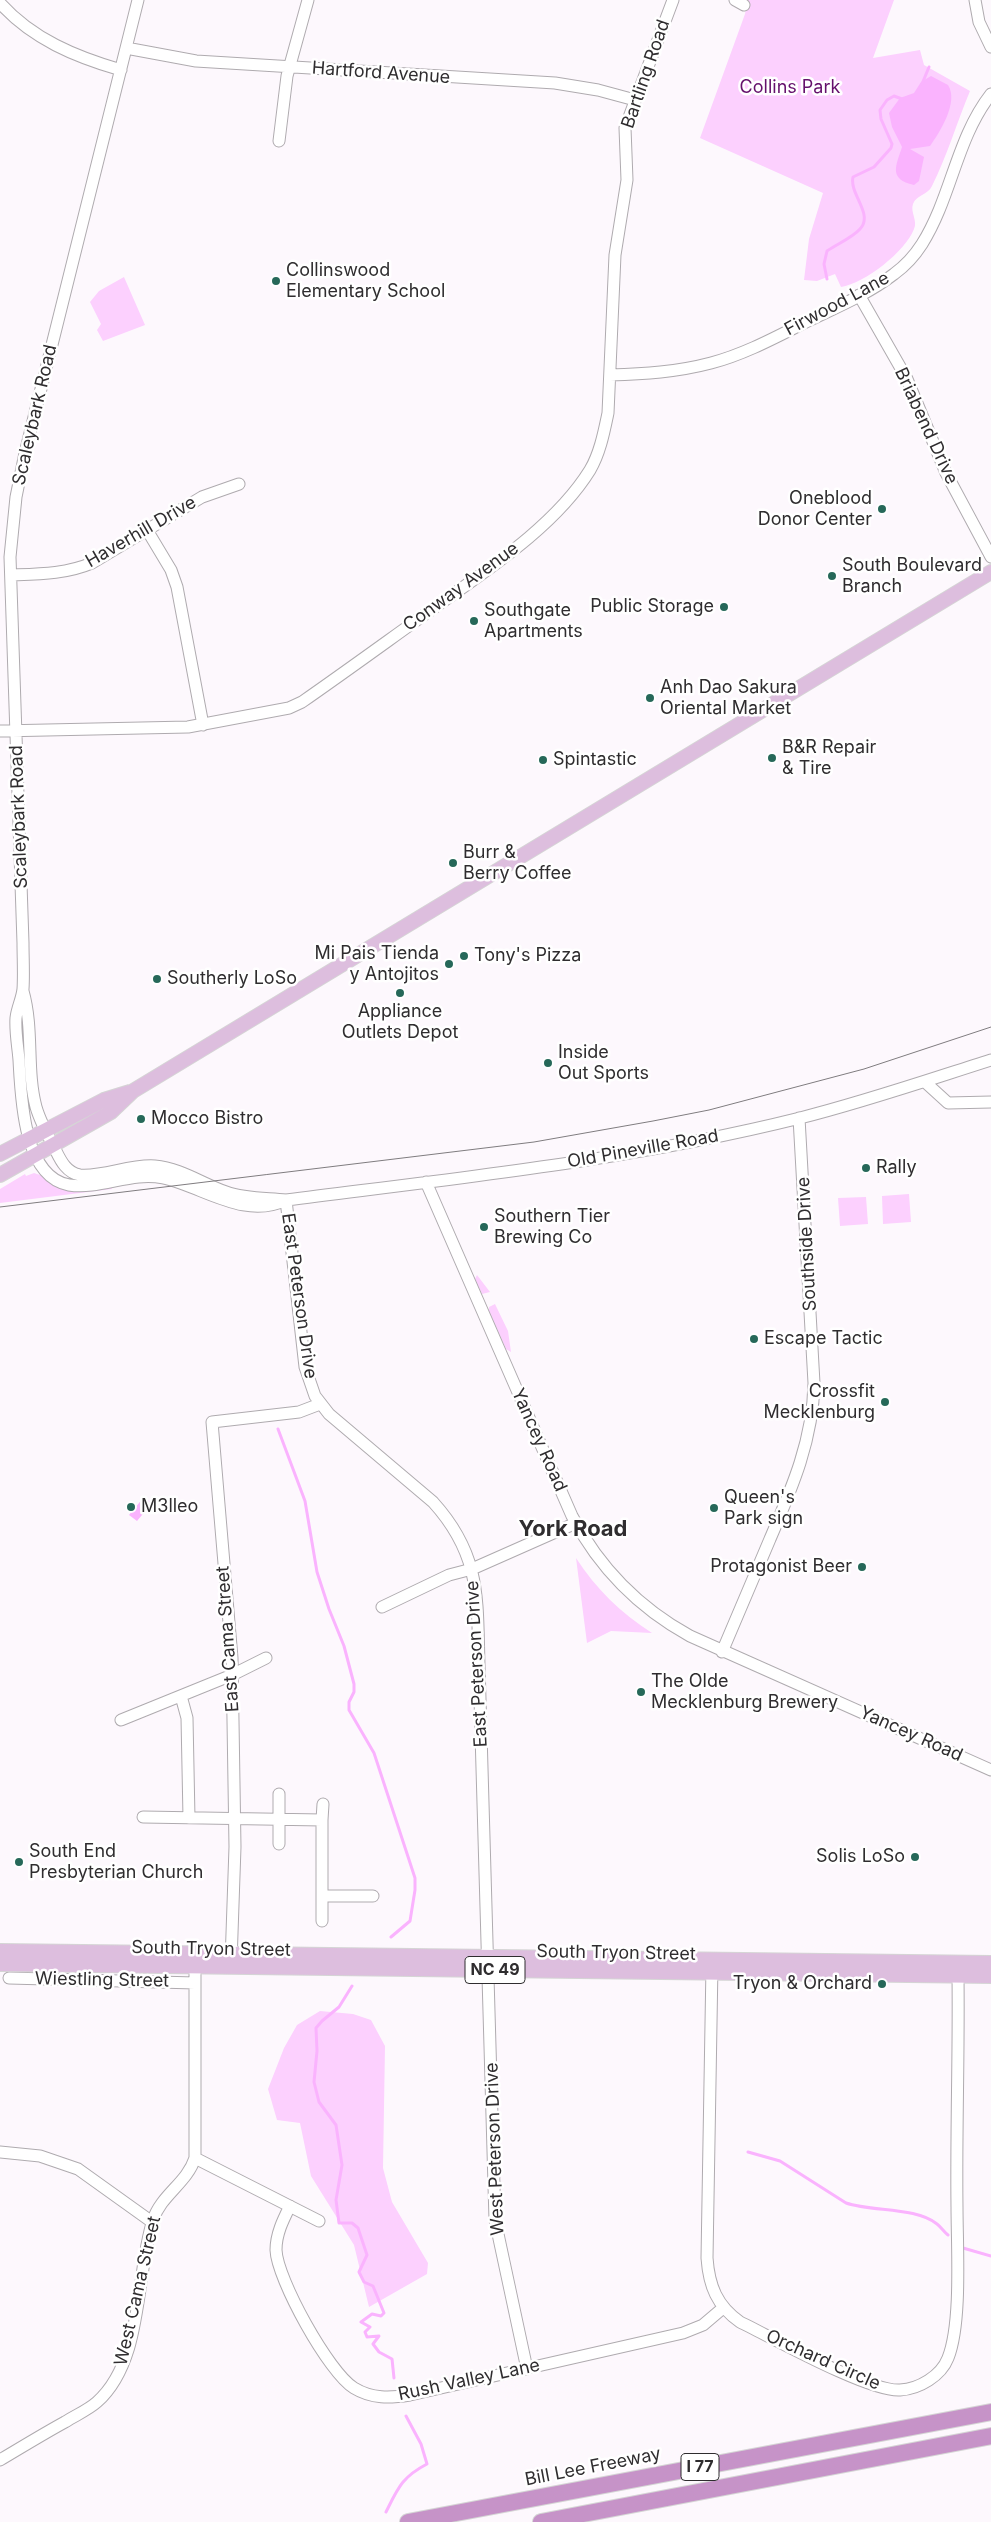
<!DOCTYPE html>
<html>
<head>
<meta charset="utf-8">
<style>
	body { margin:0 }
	canvas { display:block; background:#fdf8fd }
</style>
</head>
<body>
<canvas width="991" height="2522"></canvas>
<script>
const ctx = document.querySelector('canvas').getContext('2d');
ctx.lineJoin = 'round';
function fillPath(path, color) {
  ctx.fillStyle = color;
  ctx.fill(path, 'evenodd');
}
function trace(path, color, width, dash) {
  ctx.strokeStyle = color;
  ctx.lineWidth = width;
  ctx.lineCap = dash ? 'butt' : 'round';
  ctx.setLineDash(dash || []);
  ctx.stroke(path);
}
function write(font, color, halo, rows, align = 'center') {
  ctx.font = font + ' Inter,sans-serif';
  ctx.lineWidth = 5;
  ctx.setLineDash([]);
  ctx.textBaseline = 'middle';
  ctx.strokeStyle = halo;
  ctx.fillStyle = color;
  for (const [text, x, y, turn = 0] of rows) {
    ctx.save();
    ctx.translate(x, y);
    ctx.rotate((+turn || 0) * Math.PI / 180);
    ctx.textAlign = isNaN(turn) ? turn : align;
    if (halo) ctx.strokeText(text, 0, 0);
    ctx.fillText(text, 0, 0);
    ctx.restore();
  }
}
const green = new Path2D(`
	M748,0H894L873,58L920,50L924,65L970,91C957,122 947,156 932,186C928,195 916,195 913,204C910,212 918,221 914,229C905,252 865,283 841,287L835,274L817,281L804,280L809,239L823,193L700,138L745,14Z
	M124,277L145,325L103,341L97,330L101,324L90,302L99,291Z
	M34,1173L43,1176L46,1174L52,1180L110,1185L112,1189L0,1203V1189L25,1174L26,1176Z
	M909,1194L911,1222L883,1224L882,1196Z
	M866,1197L868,1224L840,1226L838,1198Z
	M477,1275L490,1292L482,1294L475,1279Z
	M495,1304L508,1331L511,1352L506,1349L489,1311V1307Z
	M576,1558C596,1589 621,1613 652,1633L611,1631L587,1643Z
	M320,2011L353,2014L371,2020L385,2046L383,2168L392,2202L428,2263L427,2274L369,2307L354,2245L311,2176L300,2123L277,2120L268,2089L284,2048L297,2025Z`);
const water = new Path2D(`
	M931,76L948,85C959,102 940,132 930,146L910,149L924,157L919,181L914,185C888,179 896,166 902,147L892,127L889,113L900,98L914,93L921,82Z
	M144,1497L152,1503L137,1521L129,1515Z`);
const stream = new Path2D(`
	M922,84L929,67
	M827,279L824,264L827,251C837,244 852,238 860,229C874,214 849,194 853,177L874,167L891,148L892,144L881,119L880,110L887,100L894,96L902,99
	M278,1429L305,1501L317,1572L329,1609L344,1646L354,1684V1692L349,1702V1710L374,1753L415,1878V1890L410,1921L391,1937
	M352,1986L339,2007L322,2021L316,2028L317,2051L314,2082L319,2102L336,2125L342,2165L336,2200L339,2223H352L358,2228L367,2255L359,2272L364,2282L373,2286L384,2313L381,2316L372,2314L361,2322L370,2327L365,2332L367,2337L379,2336L373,2344L379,2352L392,2359L394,2378
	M748,2152L780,2161L846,2203C873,2212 916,2207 937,2224C941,2227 944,2232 948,2235
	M963,2248L991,2256
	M386,2512C398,2488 402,2477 427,2464L421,2444L406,2416`);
const minor = new Path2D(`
	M138,0L25,453L16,497L10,557L23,943C23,958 24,974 23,989C22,999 17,1008 16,1018C15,1032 18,1047 19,1060C21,1096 23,1177 69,1185C100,1190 132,1171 163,1178C204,1187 244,1220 286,1200
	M735,0L744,5
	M975,0L979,22L991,47
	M0,3C32,39 76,57 121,70
	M126,48L196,61L555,83L598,90L635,100
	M279,141L287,76L308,0
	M859,295L907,379L946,473L991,557
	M610,375C644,374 677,372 711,363C745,354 776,337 808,321C837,307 868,294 894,274C905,266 915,255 922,244C952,196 956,139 991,94
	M147,530L171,570L177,587L203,725
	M11,575C39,574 66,574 92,563L202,497L239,484
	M0,731L188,727L289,708L302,702C348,670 393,637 438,605C490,568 556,525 590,470C600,453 604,432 608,413L615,255L627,180L625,128L673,0
	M23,991C34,1030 26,1069 36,1107C40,1121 48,1136 55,1149C60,1159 66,1173 80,1175C104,1177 130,1164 155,1166C180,1168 203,1184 226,1192C245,1199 266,1198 286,1200C458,1178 632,1160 800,1118C864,1102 928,1080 991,1060
	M925,1082L948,1103L991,1102
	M426,1182L572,1516C599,1567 639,1608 690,1636L991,1770
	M286,1200L305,1367L315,1396L329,1414L433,1502C481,1555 477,1598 479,1664L495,2220L527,2369
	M382,1607L449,1575L472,1569L576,1523
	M722,1652C738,1614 754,1577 770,1539C792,1488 813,1440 814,1383L799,1118
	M181,1696L187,1718L189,1818
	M121,1720L232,1675L266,1658
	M143,1817L322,1820L323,1804
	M322,1820V1921
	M279,1844V1794
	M322,1896H373
	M231,1962L235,1847L232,1658L212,1422L299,1412L320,1404
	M712,1965L707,2258C709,2286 717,2306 740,2322C773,2338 869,2392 900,2390C919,2389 941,2376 948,2358C962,2323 957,2246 957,2207C956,2130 959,2053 958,1976
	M9,1978L195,1983
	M0,2152L40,2156L78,2169L152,2222
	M195,2158L319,2221
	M290,2206C283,2220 276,2234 276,2250C277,2279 329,2373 354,2388C372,2399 390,2398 410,2395L683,2333L703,2325L723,2308
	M0,2460C22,2447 43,2434 65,2422C76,2415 88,2410 97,2402C144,2360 135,2276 153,2220C161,2195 187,2183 195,2158V1960`);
const major = new Path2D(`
	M0,1154L104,1100L130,1092
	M0,1175L111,1112L133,1091L991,572
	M0,1951L991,1963
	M0,1964L991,1976`);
const highway = new Path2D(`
	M408,2522L991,2412
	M541,2522L991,2436`);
const tram = new Path2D(`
	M0,1207L534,1142L653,1121L709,1110L864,1069L991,1027`);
const markers = [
	[276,281,5,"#266859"],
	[882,509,5,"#266859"],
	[832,576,5,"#266859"],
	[724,607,5,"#266859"],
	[474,621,5,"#266859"],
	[650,698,5,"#266859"],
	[772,758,5,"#266859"],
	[543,760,5,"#266859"],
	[453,863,5,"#266859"],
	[464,956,5,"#266859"],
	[449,964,5,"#266859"],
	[157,979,5,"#266859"],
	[400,993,5,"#266859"],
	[548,1063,5,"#266859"],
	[141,1119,5,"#266859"],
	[866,1168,5,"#266859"],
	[484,1227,5,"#266859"],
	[754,1339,5,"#266859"],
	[885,1402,5,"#266859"],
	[131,1507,5,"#266859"],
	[714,1508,5,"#266859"],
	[862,1567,5,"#266859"],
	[641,1692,5,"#266859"],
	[915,1857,5,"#266859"],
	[19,1862,5,"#266859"],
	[882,1984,5,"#266859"]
];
const shields = [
	[495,1970,60],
	[700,2467,38]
];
const shieldNames = [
	["NC 49",495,1970],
	["I 77",700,2467]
];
const streetNames = [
	["Hartford Avenue",381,73,4],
	["Bartling Road",646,74,-71],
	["Firwood Lane",837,304,-28],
	["Scaleybark Road",35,415,-77],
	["Briabend Drive",926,426,65],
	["Haverhill Drive",141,532,-30],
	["Conway Avenue",461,587,-36],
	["Scaleybark Road",19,817,-92],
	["Old Pineville Road",643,1149,-10],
	["Southside Drive",807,1244,-93],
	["East Peterson Drive",299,1296,82],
	["Yancey Road",539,1440,66],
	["East Cama Street",228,1639,-94],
	["East Peterson Drive",477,1664,-93],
	["Yancey Road",911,1734,24],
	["South Tryon Street",211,1949,1],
	["South Tryon Street",616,1953,1],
	["Wiestling Street",102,1980,1],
	["West Peterson Drive",495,2149,-92],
	["West Cama Street",138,2291,-77],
	["Orchard Circle",823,2360,24],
	["Rush Valley Lane",469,2380,-12],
	["Bill Lee Freeway",593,2467,-11]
];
const parkNames = [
	["Collins Park",790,88]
];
const poiNames = [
	["Collinswood",286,271],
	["Elementary School",286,292],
	["Oneblood",872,499,"right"],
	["Donor Center",872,520,"right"],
	["South Boulevard",842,566],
	["Branch",842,587],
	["Public Storage",714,607,"right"],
	["Southgate",484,611],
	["Apartments",484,632],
	["Anh Dao Sakura",660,688],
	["Oriental Market",660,709],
	["B&R Repair",782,748],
	["& Tire",782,769],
	["Spintastic",553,760],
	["Burr &",463,853],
	["Berry Coffee",463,874],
	["Mi Pais Tienda",439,954,"right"],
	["y Antojitos",439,975,"right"],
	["Tony's Pizza",474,956],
	["Southerly LoSo",167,979],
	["Appliance",400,1012,"center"],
	["Outlets Depot",400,1033,"center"],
	["Inside",558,1053],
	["Out Sports",558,1074],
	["Mocco Bistro",151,1119],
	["Rally",876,1168],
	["Southern Tier",494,1217],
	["Brewing Co",494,1238],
	["Escape Tactic",764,1339],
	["Crossfit",875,1392,"right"],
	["Mecklenburg",875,1413,"right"],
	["Queen's",724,1498],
	["Park sign",724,1519],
	["M3lleo",141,1507],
	["Protagonist Beer",852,1567,"right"],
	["The Olde",651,1682],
	["Mecklenburg Brewery",651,1703],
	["South End",29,1852],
	["Presbyterian Church",29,1873],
	["Solis LoSo",905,1857,"right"],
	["Tryon & Orchard",872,1984,"right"]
];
const districtNames = [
	["York Road",573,1529]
];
fillPath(green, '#fcd0fe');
fillPath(water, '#fab3fe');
trace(stream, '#fab3fe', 3);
trace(minor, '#afabaf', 13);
trace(major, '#d5d5d5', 16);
trace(highway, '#d5d5d5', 18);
trace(minor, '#fff', 11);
trace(major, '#ddbede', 14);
trace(highway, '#c693c8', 16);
trace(tram, '#7f7c7f', 1);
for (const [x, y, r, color] of markers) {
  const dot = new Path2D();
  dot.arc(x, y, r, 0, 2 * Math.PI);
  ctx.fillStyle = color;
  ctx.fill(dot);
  trace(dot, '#fff', 2);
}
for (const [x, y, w] of shields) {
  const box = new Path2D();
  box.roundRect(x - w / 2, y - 13.5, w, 27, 4);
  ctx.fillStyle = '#fff';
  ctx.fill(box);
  trace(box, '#2f2d2f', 1);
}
write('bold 16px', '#2f2d2f', null, shieldNames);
write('18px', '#2f2d2f', '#fff', streetNames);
write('18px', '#65106c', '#fff', parkNames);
write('18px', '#2f2d2f', '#fff', poiNames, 'left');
write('bold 22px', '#2f2d2f', '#fff', districtNames);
</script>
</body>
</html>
